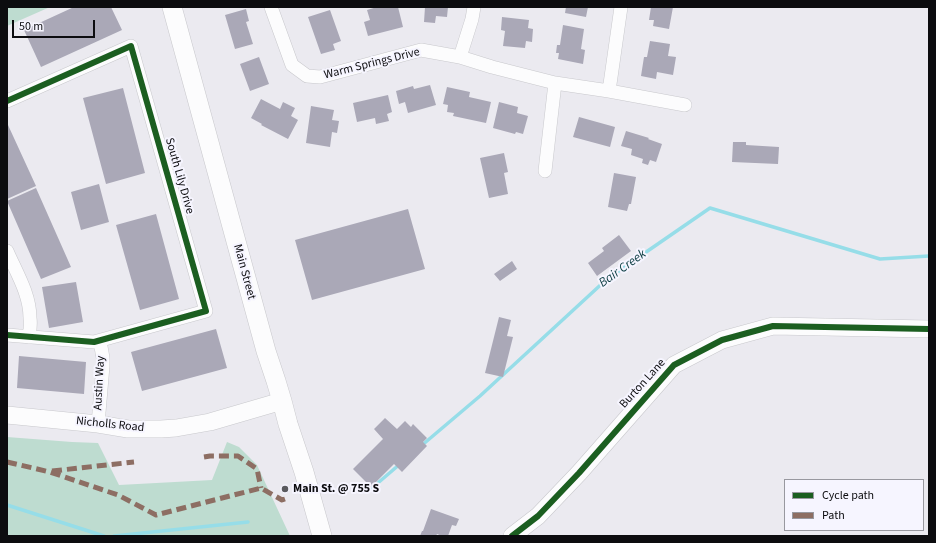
<!DOCTYPE html>
<html>
<head>
<meta charset="utf-8">
<style>
	body { margin:0 }
	#map { position:relative; width:936px; height:543px; overflow:hidden; background:#ebeaf0; font-family:"Source Sans 3",sans-serif }
	canvas { display:block }
	.frame { position:absolute; inset:0; border:8px solid #0c0c0f; pointer-events:none }
	.legend { position:absolute; left:784px; top:479px; width:140px; height:52px; box-sizing:border-box; background:#f6f5ff; border:1px solid #98989f; margin:0; padding:5px 7px; list-style:none; font-size:12px; color:#0c0c0f }
	.legend li { display:flex; align-items:center; gap:8px; height:20px }
	.legend b { width:20px; border:1px solid #98989f }
	.scale { position:absolute; left:12px; top:20px; width:83px; height:18px; box-sizing:border-box; border:2px solid #0c0c0f; border-top:0; padding-left:5px; font-size:12px; line-height:14px; white-space:nowrap; color:#0c0c0f; -webkit-text-stroke:3px #f6f5ff; paint-order:stroke }
</style>
</head>
<body>
<div id="map">
<canvas width="936" height="543"></canvas>
<div class="frame"></div>
<ul class="legend">
<li><b style="height:5px;background:#1b5e20"></b>Cycle path</li>
<li><b style="height:5px;background:#8d6e63"></b>Path</li>
</ul>
<div class="scale">50 m</div>
</div>
<script>
const ctx = document.querySelector('canvas').getContext('2d');
ctx.lineJoin = 'round';
function fillPath(path, color) {
  ctx.fillStyle = color;
  ctx.fill(path, 'evenodd');
}
function trace(path, color, width, dash) {
  ctx.strokeStyle = color;
  ctx.lineWidth = width;
  ctx.lineCap = dash ? 'butt' : 'round';
  ctx.setLineDash(dash || []);
  ctx.stroke(path);
}
function write(font, color, halo, rows, align = 'center') {
  ctx.font = font + ' "Source Sans 3",sans-serif';
  ctx.lineWidth = 4;
  ctx.setLineDash([]);
  ctx.textBaseline = 'middle';
  ctx.strokeStyle = halo;
  ctx.fillStyle = color;
  for (const [text, x, y, turn = 0] of rows) {
    ctx.save();
    ctx.translate(x, y);
    ctx.rotate((+turn || 0) * Math.PI / 180);
    ctx.textAlign = isNaN(turn) ? turn : align;
    if (halo) ctx.strokeText(text, 0, 0);
    ctx.fillText(text, 0, 0);
    ctx.restore();
  }
}
const green = new Path2D(`
	M7,7H50L7,26Z
	M7,437L72,442L98,443L119,485L212,480L227,442L239,447L257,465L290,536H7Z`);
const stream = new Path2D(`
	M421,446L480,396L607,279L710,208L880,259L929,256
	M372,488L400,464
	M7,505L104,536
	M114,536L248,522`);
const building = new Path2D(`
	M74,7H111L122,30L41,67L24,30Z
	M377,7H398L403,27L368,36L364,22L370,20L367,10Z
	M425,7H448L447,17L436,16L435,23L424,22Z
	M566,7H588L586,17L565,13Z
	M651,7H673L669,29L653,26L654,20H649Z
	M246,9L249,21L246,22L253,44L235,49L225,15Z
	M330,10L341,41L333,44L335,50L321,54L308,17Z
	M502,17L529,20L528,28L533,29L532,42L526,41L525,48L503,46L505,31L501,30Z
	M563,25L584,29L581,49L585,50L583,64L558,59L559,53H556L557,45H560Z
	M650,41L670,44L668,56L676,57L673,75L657,72L656,79L641,76L644,57H647Z
	M259,57L269,84L250,91L240,64Z
	M430,85L436,105L408,113L405,102L399,104L396,91L413,86L414,89Z
	M447,87L470,92L469,97L491,102L486,123L453,116L454,113L447,112L448,105L443,104Z
	M123,88L145,173L106,184L83,98Z
	M388,95L392,112L387,114L389,121L376,124L375,118L357,122L353,103Z
	M261,99L280,109L283,102L295,108L291,116L298,120L288,139L261,125L262,124L251,118Z
	M499,102L518,107L517,113L528,116L523,134L516,132L515,134L493,128Z
	M311,106L334,110L332,120L339,121L337,133L332,132L330,147L306,143Z
	M579,117L615,127L610,147L573,137Z
	M8,125L36,186L7,199V126Z
	M626,131L649,138L648,139L662,144L656,162L650,160L648,165L642,163L643,159L631,155L632,149L621,146Z
	M733,142H746V145L779,147L778,164L732,162Z
	M504,153L508,172L504,173L508,194L489,198L480,158Z
	M614,173L636,177L631,204H629L627,211L608,207Z
	M99,184L109,222L81,230L71,192Z
	M36,188L71,267L41,279L7,201Z
	M408,209L425,269L312,300L295,240Z
	M156,214L179,299L140,310L116,225Z
	M619,235L631,251L597,276L588,263L604,251L602,248Z
	M512,261L517,269L500,281L494,274Z
	M76,282L83,322L49,328L42,287Z
	M499,317L511,320L507,336L513,337L503,377L485,373Z
	M216,329L227,368L142,391L131,352Z
	M19,356L86,362L84,394L17,388Z
	M385,418L397,429L405,421L411,427L413,424L427,438L423,442L427,446L402,472L394,464L371,487L353,469L383,439L374,429Z
	M431,509L459,519L456,526L452,525L448,536H442L437,534L436,536H420L422,531H423Z`);
const minor = new Path2D(`
	M271,7L292,65L307,76L320,77L421,50L460,57L492,67L555,83L609,91L685,105
	M460,57L472,19L474,7
	M609,91L621,7
	M7,101L131,46L206,311L94,342L7,335
	M545,171L555,83
	M7,251C16,272 30,294 30,318C31,324 30,331 29,337
	M98,424L103,366V358L100,341`);
const tertiary = new Path2D(`
	M7,415L98,424L128,429H161L176,428L210,422L282,401
	M512,536L538,516L579,473L674,365L722,340L773,326L929,329`);
const secondary = new Path2D(`
	M172,7L266,351L276,381L282,401L288,424L304,472L322,536`);
const quiet = new Path2D(`
	M204,457L210,456H238L257,469L261,488
	M7,462L50,472L118,495L156,515L261,488L282,500L285,499
	M52,471L134,462`);
const cycleway = new Path2D(`
	M7,101L131,46L206,311L94,342L7,335
	M512,536L538,516L579,473L674,365L722,340L773,326L929,329`);
const markers = [
	[285,489,4,"#5a5a5e"]
];
const streetNames = [
	["Warm Springs Drive",372,64,-14],
	["South Lily Drive",179,176,74],
	["Main Street",244,272,75],
	["Austin Way",100,383,-87],
	["Burton Lane",643,384,-48],
	["Nicholls Road",110,425,6]
];
const poiNames = [
	["Main St. @ 755 S",293,489]
];
const waterNames = [
	["Bair Creek",623,269,-36]
];
fillPath(green, '#bedcd0');
trace(stream, '#96dde8', 3.5);
fillPath(building, '#aaa8b7');
trace(minor, '#c8c8cc', 14);
trace(tertiary, '#c8c8cc', 18);
trace(secondary, '#c8c8cc', 20);
trace(minor, '#fcfcfd', 13);
trace(tertiary, '#fcfcfd', 17);
trace(secondary, '#fcfcfd', 19);
trace(quiet, '#8d6e63', 5, [10, 5]);
trace(cycleway, '#1b5e20', 6);
for (const [x, y, r, color] of markers) {
  const dot = new Path2D();
  dot.arc(x, y, r, 0, 2 * Math.PI);
  ctx.fillStyle = color;
  ctx.fill(dot);
  trace(dot, '#f6f5ff', 1.5);
}
write('12px', '#0c0c0f', '#f6f5ff', streetNames);
write('bold 12px', '#0c0c0f', '#f6f5ff', poiNames, 'left');
write('italic 13px', '#0d3e43', '#f6f5ff', waterNames);
</script>
</body>
</html>
